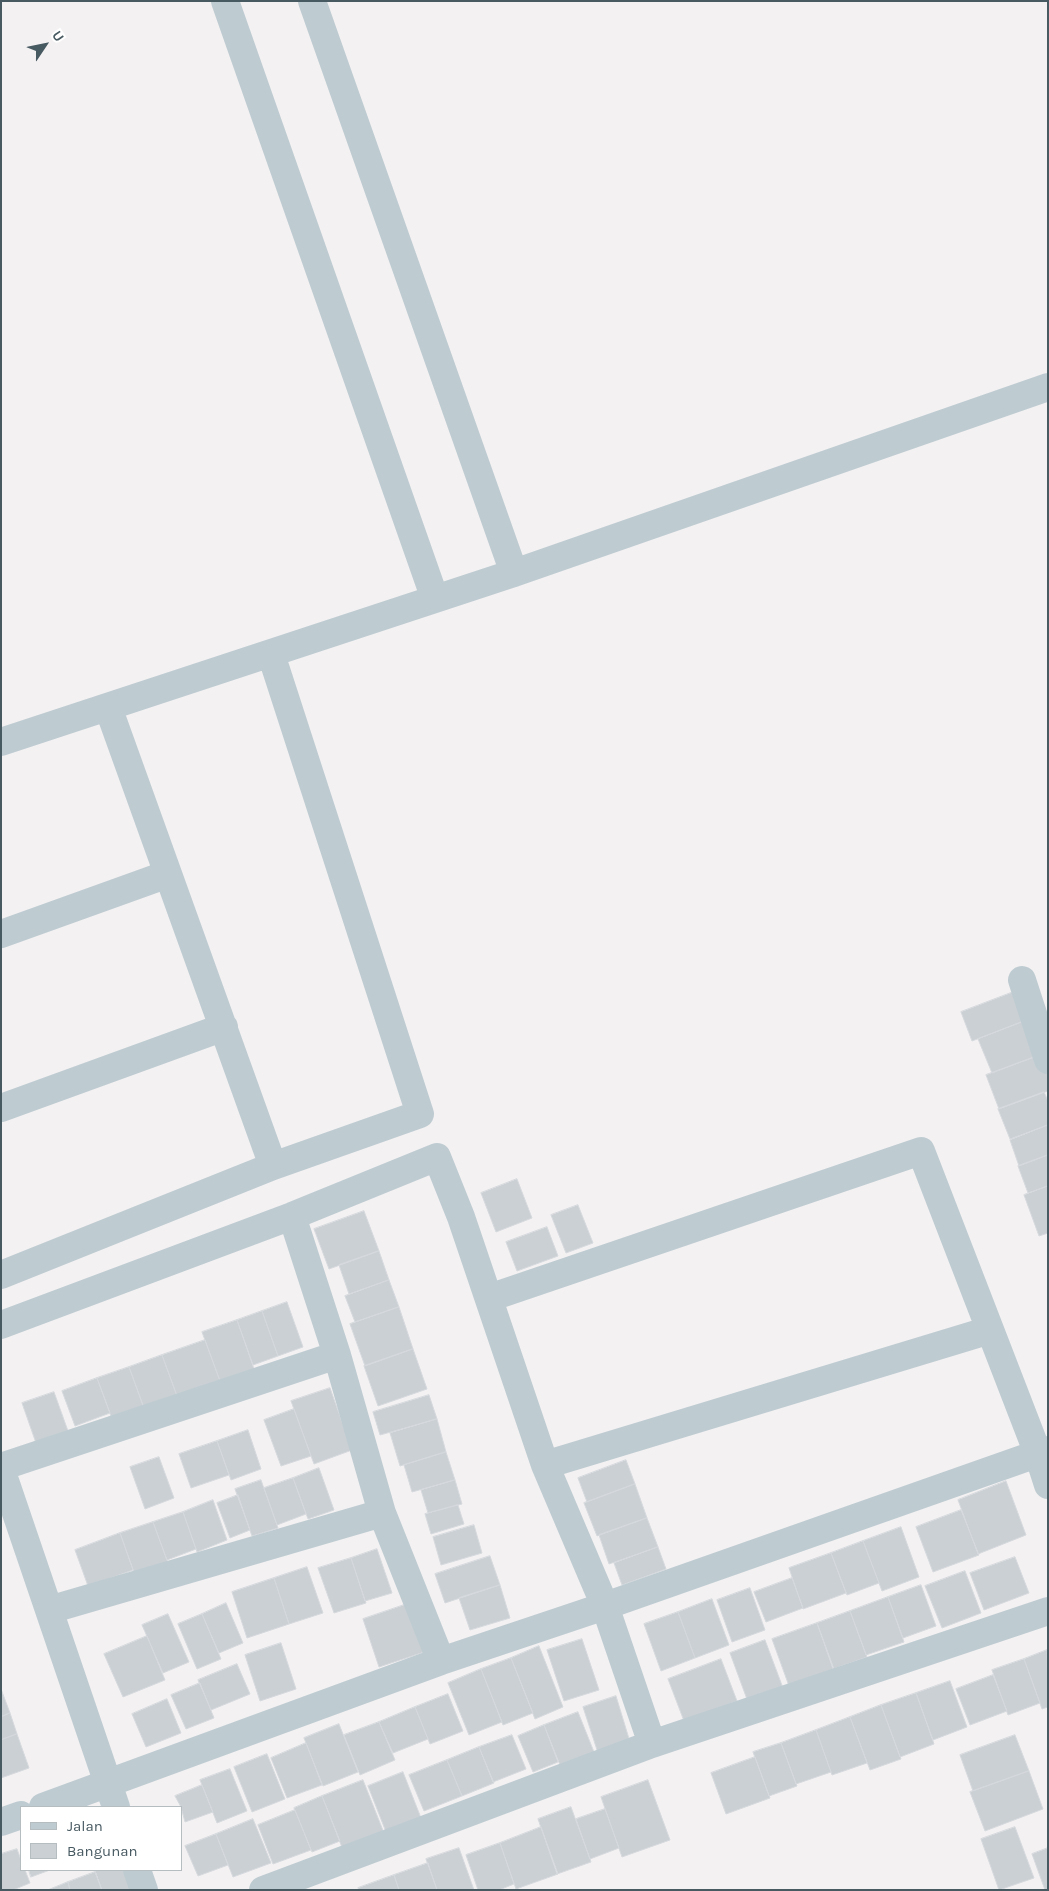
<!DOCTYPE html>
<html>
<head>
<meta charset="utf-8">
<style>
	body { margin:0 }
	#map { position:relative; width:1049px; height:1891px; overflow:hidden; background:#f4f1f2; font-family:Karla,sans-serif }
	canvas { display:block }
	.frame { position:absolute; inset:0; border:2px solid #475961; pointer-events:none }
	.legend { position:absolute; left:20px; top:1806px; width:162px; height:65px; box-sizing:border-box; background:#fff; border:1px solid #b5bdc0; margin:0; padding:6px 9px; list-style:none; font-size:15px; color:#475961 }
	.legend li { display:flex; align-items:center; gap:10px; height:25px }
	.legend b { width:25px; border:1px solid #b5bdc0 }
	.north { position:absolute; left:20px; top:20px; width:50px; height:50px; -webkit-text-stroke:4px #fff; paint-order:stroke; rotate:56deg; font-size:14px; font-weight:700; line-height:20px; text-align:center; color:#475961 }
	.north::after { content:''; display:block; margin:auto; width:18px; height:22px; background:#475961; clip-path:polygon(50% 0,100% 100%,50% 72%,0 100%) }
</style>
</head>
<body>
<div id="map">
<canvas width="1049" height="1891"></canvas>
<div class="frame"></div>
<ul class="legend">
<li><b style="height:6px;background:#beccd2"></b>Jalan</li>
<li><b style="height:14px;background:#cbd0d4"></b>Bangunan</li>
</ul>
<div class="north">U</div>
</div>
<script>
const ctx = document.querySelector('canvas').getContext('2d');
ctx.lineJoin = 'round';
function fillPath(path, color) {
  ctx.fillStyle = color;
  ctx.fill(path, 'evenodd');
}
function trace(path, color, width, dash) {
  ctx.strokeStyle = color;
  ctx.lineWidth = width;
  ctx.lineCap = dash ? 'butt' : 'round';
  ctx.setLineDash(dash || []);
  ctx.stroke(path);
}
const building = new Path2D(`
	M1016,991L1027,1020L972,1041L961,1012Z
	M1027,1020L1040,1055L992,1073L978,1039Z
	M1040,1055L1048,1074V1091L999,1109L986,1075Z
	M1044,1092L1048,1101V1125L1010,1139L998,1109Z
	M1048,1125V1155L1019,1166L1010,1140Z
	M1048,1155V1186L1028,1193L1018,1166Z
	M517,1179L532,1218L496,1232L481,1193Z
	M1048,1186V1233L1039,1236L1024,1195Z
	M578,1205L593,1243L566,1253L551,1215Z
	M364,1211L379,1251L329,1269L314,1229Z
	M547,1227L558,1256L517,1271L506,1242Z
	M379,1251L389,1280L349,1294L339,1265Z
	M389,1280L399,1307L355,1322L345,1296Z
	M287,1302L303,1347L278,1356L262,1311Z
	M399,1307L413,1349L365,1366L350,1324Z
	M262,1311L278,1356L253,1365L237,1320Z
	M237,1320L254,1369L220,1381L202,1332Z
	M205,1340L220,1381L177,1396L162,1355Z
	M413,1349L427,1389L378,1406L364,1366Z
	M162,1355L177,1396L144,1408L129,1367Z
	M129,1367L144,1408L112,1419L97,1378Z
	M97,1378L110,1413L75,1426L62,1391Z
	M330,1388L352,1450L314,1464L291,1401Z
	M54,1392L68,1431L36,1443L22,1403Z
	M429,1395L437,1419L380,1435L373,1412Z
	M294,1409L311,1456L281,1466L264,1420Z
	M437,1419L446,1452L400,1466L390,1433Z
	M248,1430L261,1469L231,1480L217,1441Z
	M217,1441L229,1475L191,1488L179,1454Z
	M446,1452L455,1480L412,1492L404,1465Z
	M159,1457L174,1498L145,1509L130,1467Z
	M626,1460L635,1484L587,1502L578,1478Z
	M319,1468L334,1510L308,1519L293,1478Z
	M293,1478L306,1514L277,1525L264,1488Z
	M261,1480L278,1528L252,1536L235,1489Z
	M455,1480L462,1504L428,1513L421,1490Z
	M1006,1481L1026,1535L978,1554L958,1500Z
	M635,1484L647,1518L597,1536L584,1503Z
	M238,1495L250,1530L230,1538L217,1503Z
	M213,1500L227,1540L197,1552L183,1512Z
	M458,1505L464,1524L431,1534L425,1514Z
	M961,1510L979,1555L933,1572L916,1527Z
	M183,1512L196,1549L167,1560L153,1522Z
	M647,1518L658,1547L609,1564L599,1535Z
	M153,1522L168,1563L135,1575L120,1533Z
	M474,1525L482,1553L441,1565L433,1537Z
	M901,1527L919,1577L882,1591L863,1541Z
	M120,1533L133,1570L88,1586L75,1550Z
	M863,1541L879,1583L847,1595L831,1553Z
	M658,1547L666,1569L622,1585L614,1563Z
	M377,1549L392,1593L365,1601L351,1558Z
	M831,1553L846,1593L803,1609L789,1568Z
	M490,1556L500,1585L445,1603L435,1574Z
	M1015,1557L1029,1593L984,1610L970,1573Z
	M351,1558L366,1603L334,1613L318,1568Z
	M307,1567L323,1613L289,1624L274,1578Z
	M965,1571L981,1613L942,1628L925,1586Z
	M274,1578L289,1624L247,1638L232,1592Z
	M792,1578L803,1608L766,1622L754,1592Z
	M500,1585L510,1618L470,1630L459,1598Z
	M921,1585L936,1626L903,1638L888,1597Z
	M750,1588L765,1630L732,1642L717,1600Z
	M888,1597L904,1642L866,1655L850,1611Z
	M712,1599L729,1645L695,1658L678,1612Z
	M226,1603L243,1643L219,1653L202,1614Z
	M407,1604L424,1652L379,1667L363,1619Z
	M850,1611L867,1657L833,1669L817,1623Z
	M678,1612L695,1658L661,1671L644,1624Z
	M168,1614L189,1662L163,1673L142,1625Z
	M202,1614L221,1659L197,1669L178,1624Z
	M817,1623L834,1669L789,1686L772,1639Z
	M147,1636L165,1680L123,1697L104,1654Z
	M582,1639L599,1690L564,1701L547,1650Z
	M765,1640L783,1688L748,1702L730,1653Z
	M281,1643L296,1689L260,1701L245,1655Z
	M539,1646L563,1707L535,1719L511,1658Z
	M1047,1650L1048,1707L1042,1709L1024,1659Z
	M511,1658L533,1713L503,1725L481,1669Z
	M721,1659L737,1701L684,1721L668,1679Z
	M1024,1659L1040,1703L1008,1715L992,1670Z
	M237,1664L250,1694L211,1710L198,1680Z
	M481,1669L502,1722L469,1735L448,1683Z
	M993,1675L1007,1711L970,1725L956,1689Z
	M950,1681L967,1727L933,1740L916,1693Z
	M200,1683L214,1718L186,1729L171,1695Z
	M1,1689L10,1713L1,1717Z
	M916,1693L934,1744L900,1757L881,1705Z
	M448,1694L463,1731L430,1744L415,1707Z
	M616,1696L630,1742L598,1753L583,1707Z
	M167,1699L181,1733L146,1747L132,1714Z
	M881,1705L901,1759L870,1770L850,1717Z
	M415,1707L428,1739L393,1753L379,1722Z
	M578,1712L594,1752L560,1765L544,1725Z
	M10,1713L17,1734L1,1740V1717Z
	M850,1717L867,1763L832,1775L816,1730Z
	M379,1722L395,1760L360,1775L344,1735Z
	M339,1724L358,1772L323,1786L304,1738Z
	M544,1725L558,1762L533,1772L518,1736Z
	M816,1730L831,1772L796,1784L781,1743Z
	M17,1734L29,1768L1,1778V1740Z
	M512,1735L526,1769L493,1782L479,1747Z
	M1015,1735L1029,1771L973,1791L960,1755Z
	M306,1743L322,1785L287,1798L271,1758Z
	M781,1743L797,1786L769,1796L753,1752Z
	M479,1747L494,1783L462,1796L447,1760Z
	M267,1754L285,1799L252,1812L234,1767Z
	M755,1757L770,1798L726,1814L711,1773Z
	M447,1760L462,1796L424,1811L409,1775Z
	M230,1769L247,1811L217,1823L200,1780Z
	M1029,1771L1043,1809L985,1831L970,1792Z
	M403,1772L421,1818L386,1832L368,1786Z
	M363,1780L384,1833L343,1850L322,1796Z
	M648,1780L670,1840L622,1857L601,1797Z
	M202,1785L213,1812L185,1822L181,1807L175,1796Z
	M322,1796L340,1841L312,1852L294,1808Z
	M571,1807L591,1862L557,1874L538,1819Z
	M605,1809L619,1848L590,1859L576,1819Z
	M295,1810L311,1850L273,1864L258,1825Z
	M253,1819L271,1863L233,1877L216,1834Z
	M541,1827L558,1874L516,1889L500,1843Z
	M1015,1827L1034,1878L999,1890L981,1839Z
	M216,1834L228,1865L198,1876L185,1846Z
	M500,1843L514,1884L499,1890H478L466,1855Z
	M459,1848L474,1890H437L426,1859Z
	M1048,1848V1890H1045L1032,1854Z
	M17,1849L21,1860V1870H25L30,1883L13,1890H1V1854Z
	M428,1863L437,1890H399L394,1875Z
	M29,1870H50L31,1877Z
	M95,1870H127L134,1890H102Z
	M95,1872L102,1890H70L68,1882Z
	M394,1875L399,1890H359L358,1888Z
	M68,1882L70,1890H48Z`);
const street = new Path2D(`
	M225,1L435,599
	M312,1L514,573
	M108,707L273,1166
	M1,742L514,573L1048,387
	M1,934L168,874
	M1022,980L1048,1060
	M1,1108L224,1027
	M292,1216L337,1355L382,1513L441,1661
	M1,1275L273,1166L420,1114L271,654
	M489,1298L921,1151L1038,1454L1048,1485
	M1,1325L292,1216L437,1157L461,1217L545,1465L605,1606L652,1744
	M545,1465L990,1330
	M1,1467L337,1355
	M1,1469L116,1807
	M49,1610L382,1513
	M43,1807L441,1661L605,1606L1048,1450
	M1,1822L21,1815
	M137,1870L144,1890
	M263,1890L652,1744L1048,1611`);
fillPath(building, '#cbd0d4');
trace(building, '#d5d9dd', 1);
trace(street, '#beccd2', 28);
</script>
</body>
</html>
